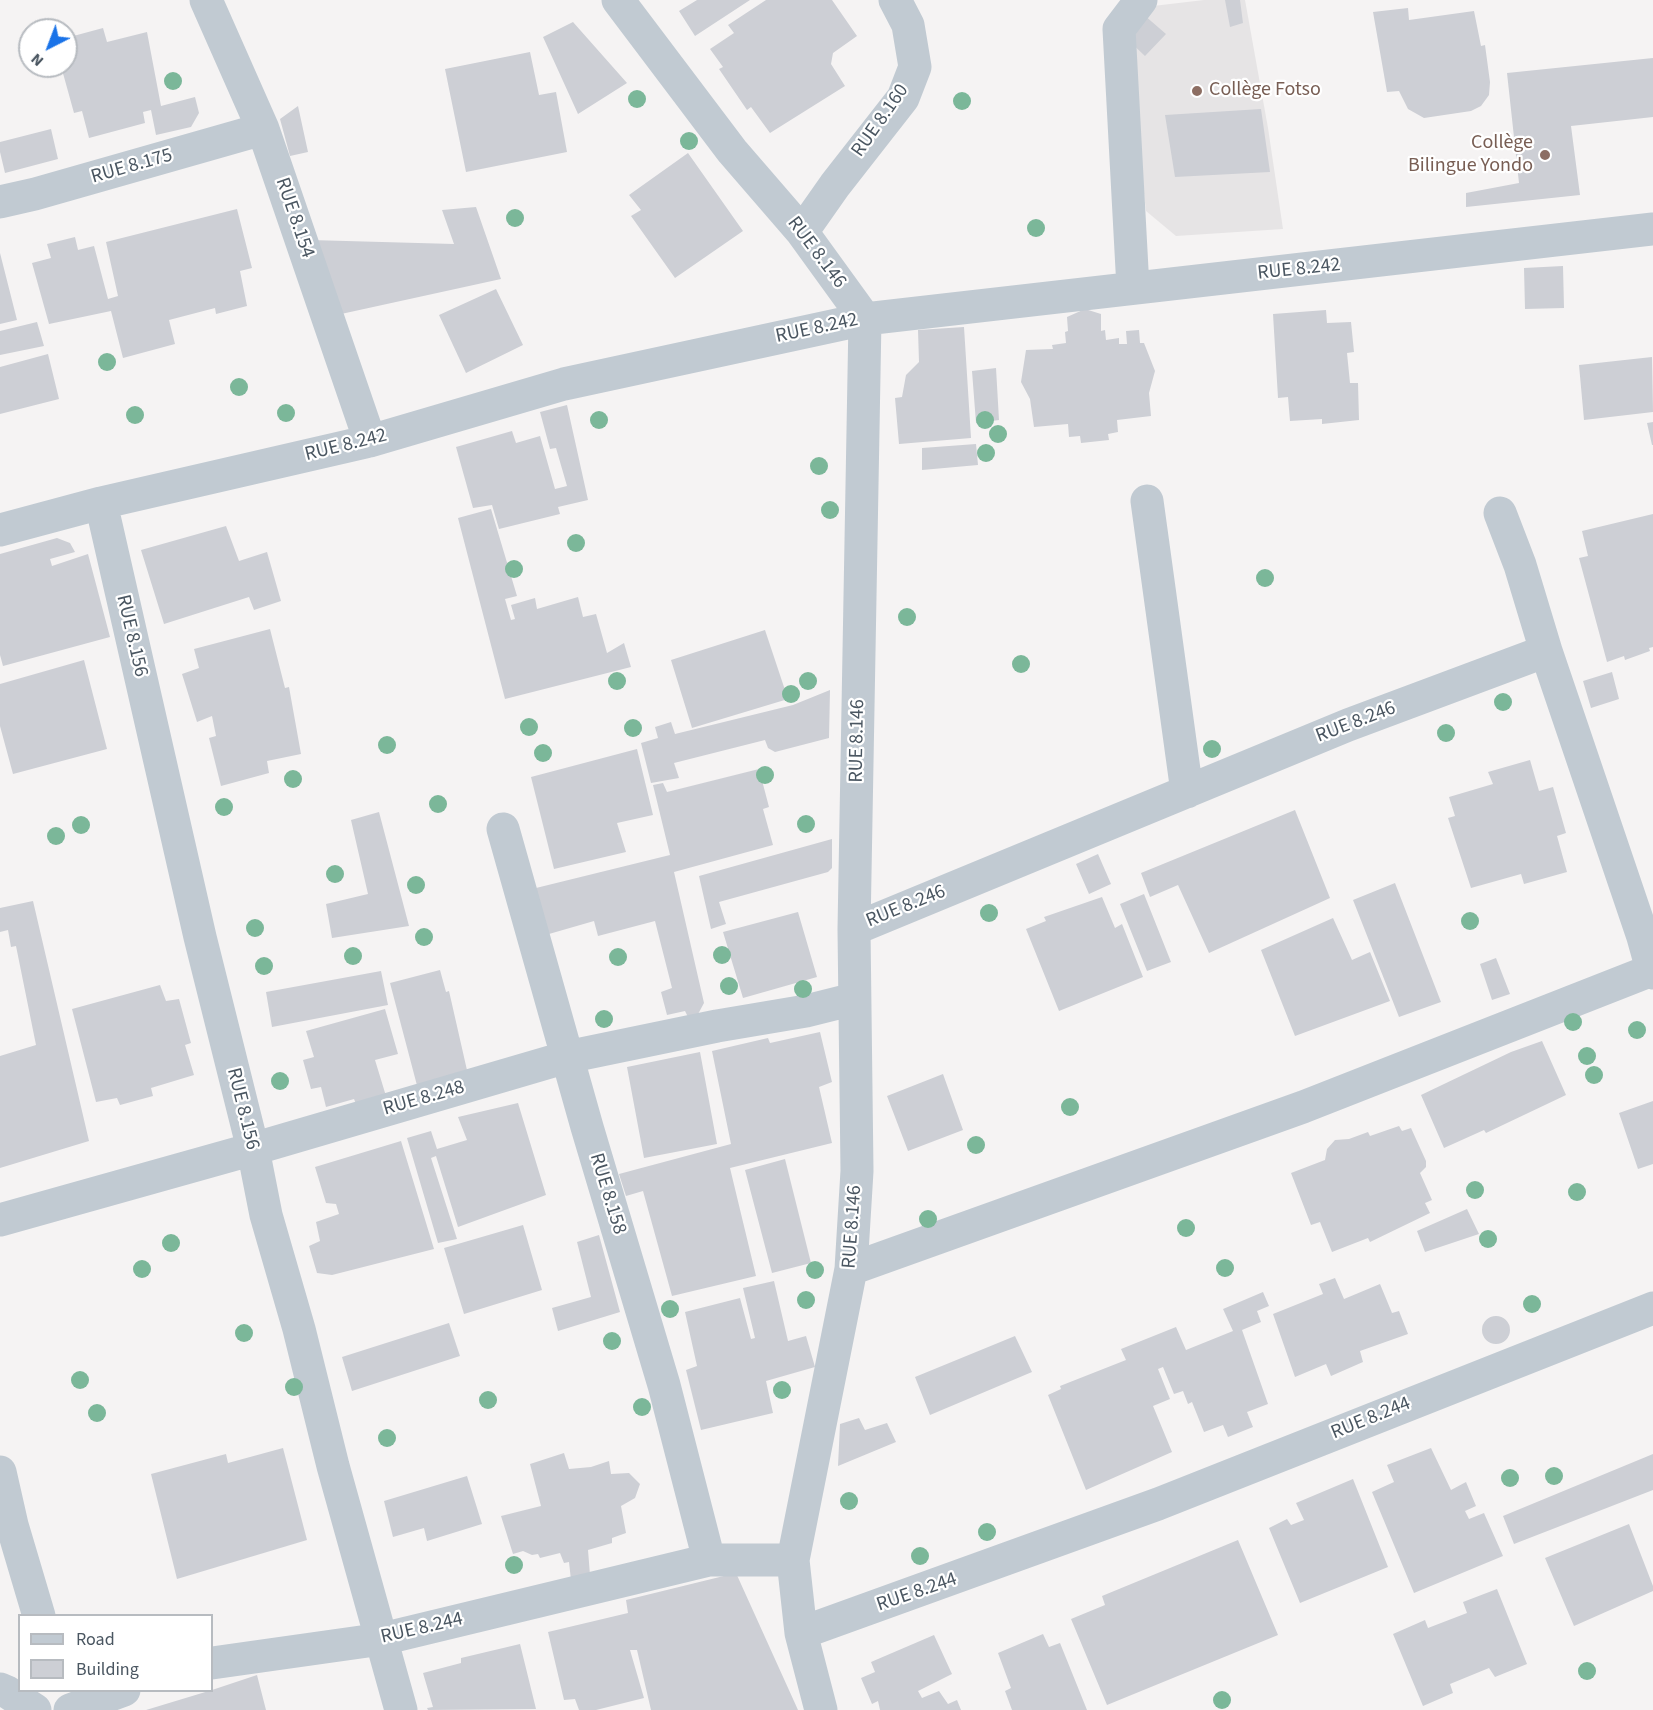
<!DOCTYPE html>
<html>
<head>
<meta charset="utf-8">
<style>
	body { margin:0 }
	#map { position:relative; width:1653px; height:1710px; overflow:hidden; background:#f5f3f3; font-family:"Source Sans 3",sans-serif }
	canvas { display:block }
	.legend { position:absolute; left:18px; top:1614px; width:195px; height:78px; box-sizing:border-box; background:#fff; border:2px solid #b7bbc0; margin:0; padding:8px 10px; list-style:none; font-size:18px; color:#4a5661 }
	.legend li { display:flex; align-items:center; gap:12px; height:30px }
	.legend b { width:30px; border:2px solid #b7bbc0 }
	.north { position:absolute; left:18px; top:18px; width:60px; height:60px; box-sizing:border-box; background:#fff; border:2px solid #b7bbc0; border-radius:50%; rotate:222deg; font-size:16px; font-weight:700; line-height:24px; text-align:center; color:#4a5661 }
	.north::after { content:''; display:block; margin:auto; width:21px; height:27px; background:#1a73e8; clip-path:polygon(50% 0,100% 100%,50% 72%,0 100%) }
</style>
</head>
<body>
<div id="map">
<canvas width="1653" height="1710"></canvas>
<ul class="legend">
<li><b style="height:8px;background:#c1cad2"></b>Road</li>
<li><b style="height:16px;background:#cdcfd5"></b>Building</li>
</ul>
<div class="north">N</div>
</div>
<script>
const ctx = document.querySelector('canvas').getContext('2d');
ctx.lineJoin = 'round';
function fillPath(path, color) {
  ctx.fillStyle = color;
  ctx.fill(path, 'evenodd');
}
function trace(path, color, width, dash) {
  ctx.strokeStyle = color;
  ctx.lineWidth = width;
  ctx.lineCap = dash ? 'butt' : 'round';
  ctx.setLineDash(dash || []);
  ctx.stroke(path);
}
function write(font, color, halo, rows, align = 'center') {
  ctx.font = font + ' "Source Sans 3",sans-serif';
  ctx.lineWidth = 4.5;
  ctx.setLineDash([]);
  ctx.textBaseline = 'middle';
  ctx.strokeStyle = halo;
  ctx.fillStyle = color;
  for (const [text, x, y, turn = 0] of rows) {
    ctx.save();
    ctx.translate(x, y);
    ctx.rotate((+turn || 0) * Math.PI / 180);
    ctx.textAlign = isNaN(turn) ? turn : align;
    if (halo) ctx.strokeText(text, 0, 0);
    ctx.fillText(text, 0, 0);
    ctx.restore();
  }
}
const education = new Path2D(`
	M1204,0H1245L1268,128L1283,229L1176,236L1146,211L1128,54L1153,6Z`);
const building = new Path2D(`
	M697,0H750L695,36L679,11Z
	M766,0H832L857,36L833,53L831,64L845,86L770,133L751,107L747,110L719,69L723,67L710,49L734,33L728,25Z
	M1225,0H1240L1243,23L1230,27Z
	M1408,8L1409,20L1474,11L1481,46L1485,45L1490,82L1489,95L1481,106L1471,111L1424,118L1408,109L1399,91L1387,92L1373,12Z
	M1144,15L1166,34L1145,56L1124,36Z
	M573,22L627,83L578,114L543,37Z
	M103,28L107,42L147,32L161,106L195,97L199,113L191,127L156,135L151,110L143,112L145,123L89,138L82,111L74,113L61,66H66V38Z
	M530,52L539,95L556,92L567,152L466,172L445,69Z
	M1653,58V117L1571,126L1580,195L1466,207V193L1519,183L1507,73Z
	M298,106L308,152L290,156L280,119Z
	M1261,109L1270,172L1175,177L1165,115Z
	M51,129L58,159L5,173L0,152V142Z
	M688,153L743,231L675,278L631,216L641,210L629,195Z
	M476,207L501,279L332,316L310,240L454,244L442,210Z
	M237,209L252,268L240,271L247,306L216,314L215,308L169,320L175,344L123,358L111,311L49,324L32,263L51,258L47,244L75,237L78,250L94,246L108,299L118,296L106,242Z
	M0,253L17,320L0,324Z
	M1563,266L1564,308L1525,309L1524,268Z
	M496,289L523,345L466,373L439,315Z
	M1085,309L1101,314V331L1105,330L1106,340L1119,338V344H1127L1126,331L1139,330L1140,343H1144L1155,371L1149,393L1151,416L1117,420L1118,432L1108,434L1109,440L1081,443L1080,436L1069,437L1068,424L1034,427L1030,399L1021,382L1026,350L1053,349L1052,345L1066,343L1065,332L1068,331L1067,317Z
	M1326,310L1327,323L1351,322L1354,352L1347,353L1350,383H1358L1359,420L1322,424V419L1290,421L1288,397L1278,398L1273,314Z
	M37,322L44,346L0,355V331Z
	M964,327L971,438L899,444L895,398L902,397L906,375L919,362L918,330Z
	M48,354L59,399L0,414V367Z
	M1652,357L1653,412L1584,420L1579,365Z
	M996,368L999,420L976,423L972,371Z
	M567,405L588,500L558,507L560,514L499,529L492,505L473,508L456,447L512,431L516,443L540,436L555,489L567,486L556,448L550,449L540,412Z
	M1653,422V445H1652L1647,423Z
	M976,444L978,465L922,470V448Z
	M491,509L517,596L505,599L511,620L515,619L511,605L535,598L537,609L578,597L583,617L596,614L607,653L624,643L631,667L505,699L458,518Z
	M1653,514V647L1649,648L1650,651L1625,660L1624,656L1607,662L1579,558L1588,556L1582,531Z
	M226,526L239,561L267,552L281,601L254,610L249,597L164,624L141,550Z
	M57,538L70,543L75,552L50,559L52,566L88,554L110,637L3,666L0,655V554Z
	M270,629L285,688L289,687L301,754L267,761L269,773L221,786L209,738L216,736L212,716L197,722L182,674L199,668L194,649Z
	M765,630L788,699L692,728L671,660Z
	M84,660L107,749L13,774L0,726V684Z
	M1612,672L1619,699L1591,708L1583,681Z
	M830,690L829,738L775,752L768,748L765,740L674,763L679,778L651,783L641,743L658,738L655,727L671,722L675,734L793,705Z
	M637,749L653,815L617,823L626,852L554,869L531,777Z
	M1530,760L1539,791L1553,787L1566,833L1557,836L1567,872L1524,884L1521,874L1471,888L1448,818L1455,816L1449,797L1493,784L1488,772Z
	M759,769L769,807L763,809L773,845L674,872L704,1003L697,1016L689,1019L685,1011L667,1015L661,992L672,988L655,921L598,936L594,921L549,934L536,888L670,855L653,785L663,783L667,792Z
	M1295,810L1330,898L1209,953L1178,885L1150,897L1141,873Z
	M379,812L409,926L332,938L326,904L368,894L351,820Z
	M832,839V868L828,872L719,902L726,924L711,929L699,876Z
	M1098,854L1111,884L1089,894L1076,864Z
	M1395,883L1441,1002L1399,1017L1353,900Z
	M1144,894L1171,962L1147,971L1120,904Z
	M1102,897L1115,928L1122,924L1143,977L1059,1011L1026,929L1046,921L1044,917Z
	M33,901L89,1141L0,1168V1056L36,1045L16,946L11,947L8,930L0,932V908Z
	M798,912L817,977L743,998L723,932Z
	M1333,918L1352,960L1370,952L1390,1001L1295,1036L1261,950Z
	M1496,958L1510,994L1492,1000L1480,964Z
	M440,970L446,992L449,991L469,1079L419,1093L390,983Z
	M381,971L388,1005L272,1027L266,992Z
	M160,985L166,1001L179,999L191,1043L185,1045L194,1075L151,1088L153,1096L120,1105L117,1098L96,1102L72,1009Z
	M385,1009L398,1054L375,1060L386,1096L356,1104L354,1099L326,1107L321,1087L311,1089L303,1060L314,1057L306,1031Z
	M820,1032L832,1082L819,1087L832,1143L730,1168L756,1276L672,1296L643,1191L626,1196L619,1174L731,1144L712,1051L768,1038L770,1043Z
	M1542,1041L1566,1095L1486,1133L1484,1130L1444,1148L1421,1095L1511,1052Z
	M700,1052L717,1144L644,1158L627,1067Z
	M943,1074L963,1130L908,1151L887,1096Z
	M1653,1101V1164L1638,1169L1619,1113Z
	M518,1103L546,1195L458,1227L436,1156L431,1158L457,1239L438,1243L407,1138L431,1131L437,1149L467,1140L458,1117Z
	M1399,1126L1402,1131L1411,1128L1426,1161V1167L1420,1173L1432,1200L1425,1203L1430,1213L1370,1242L1368,1238L1332,1252L1320,1222L1311,1225L1291,1173L1325,1160L1327,1149L1335,1140L1349,1139L1368,1132L1370,1136Z
	M401,1141L434,1249L332,1275L317,1273L309,1246L320,1241L316,1222L339,1214L336,1204L326,1203L315,1167Z
	M785,1159L811,1263L772,1273L745,1170Z
	M1467,1209L1479,1234L1425,1252L1417,1231Z
	M523,1225L542,1290L464,1314L444,1248Z
	M599,1235L620,1312L558,1331L552,1308L591,1297L577,1242Z
	M1335,1278L1344,1299L1380,1284L1392,1313L1399,1311L1408,1334L1360,1351L1363,1362L1331,1376L1326,1364L1295,1377L1273,1314L1323,1294L1319,1284Z
	M774,1281L788,1341L806,1336L815,1367L766,1381L773,1413L701,1430L686,1370L697,1366L685,1312L740,1298L751,1339L755,1338L743,1288Z
	M1263,1292L1269,1306L1257,1311L1261,1322L1242,1330L1268,1404L1247,1412L1253,1427L1228,1437L1223,1425L1204,1432L1192,1402L1188,1404L1183,1391L1174,1394L1163,1367L1158,1369L1170,1399L1153,1406L1172,1452L1086,1490L1048,1395L1061,1389L1060,1386L1126,1360L1121,1349L1176,1327L1186,1350L1233,1331L1223,1309Z
	M1482 1330a14 14 0 1 1 28 0a14 14 0 1 1-28 0Z
	M449,1323L460,1356L352,1391L342,1357Z
	M1015,1336L1032,1372L930,1415L915,1377Z
	M859,1418L865,1430L887,1423L896,1442L838,1466L840,1424Z
	M283,1448L307,1540L177,1579L151,1474L226,1454L228,1463Z
	M1431,1448L1451,1490L1466,1482L1476,1506L1465,1511L1469,1519L1484,1513L1503,1556L1414,1593L1372,1492L1394,1482L1387,1465Z
	M564,1453L569,1469L591,1467L609,1461L611,1474L629,1473L640,1484L635,1498L621,1506L626,1533L612,1538V1543L588,1550L590,1575L571,1580L569,1562L564,1563L560,1553L540,1558L538,1554L532,1555L523,1551L513,1554L501,1516L541,1506L530,1464Z
	M1653,1454V1490L1514,1544L1503,1516Z
	M467,1476L482,1524L427,1541L424,1528L393,1537L384,1501Z
	M1353,1479L1388,1567L1300,1603L1269,1528L1287,1519L1291,1525L1304,1520L1296,1503Z
	M1629,1524L1653,1586V1591L1574,1626L1545,1558Z
	M1238,1540L1278,1635L1107,1705L1071,1619L1105,1605L1102,1596Z
	M736,1573L798,1710H651L637,1650H630L644,1698L596,1710H579L575,1699L564,1700L548,1632L628,1613L626,1600Z
	M1497,1589L1527,1664L1495,1677L1489,1668L1450,1684L1453,1693L1423,1706L1393,1634L1425,1620L1428,1628L1467,1613L1463,1602Z
	M1043,1634L1049,1647L1060,1643L1087,1710H1012L1005,1691L1011,1688L998,1653Z
	M934,1635L952,1674L918,1691L922,1698L939,1691L948,1704L957,1700L961,1710H880L878,1701L872,1704L861,1678L875,1672L871,1662Z
	M520,1644L536,1709L428,1710L427,1708L433,1707L423,1673L461,1663V1658Z
	M257,1675L266,1710H146L212,1690Z`);
const minor = new Path2D(`
	M206,0L263,129L370,441
	M618,0L732,151L802,232L865,319L854,929L857,1171L851,1269L793,1560
	M0,202L35,194L263,129
	M802,232L835,185L903,98L915,67L908,25L895,0
	M1133,288L1119,29L1141,0
	M1147,501L1187,792
	M101,503L200,937L253,1149L266,1215L299,1329L333,1466L401,1710
	M1500,513L1520,565L1546,651
	M0,530L101,503L370,441L564,384L865,319L1653,229
	M503,829L587,1127L664,1385L709,1560
	M854,929L1348,725L1546,651L1643,937L1653,973
	M0,1220L253,1149L567,1057L717,1026L806,1011L854,999
	M851,1269L1303,1107L1652,970
	M0,1472L12,1525L39,1616
	M801,1633L821,1710
	M212,1663L382,1639L709,1560H793L801,1633L1158,1504L1653,1308
	M0,1689L7,1692L35,1710
	M70,1710L124,1690`);
const trees = [
	[173,81],
	[637,99],
	[962,101],
	[689,141],
	[515,218],
	[1036,228],
	[107,362],
	[239,387],
	[286,413],
	[135,415],
	[599,420],
	[985,420],
	[998,434],
	[986,453],
	[819,466],
	[830,510],
	[576,543],
	[514,569],
	[1265,578],
	[907,617],
	[1021,664],
	[617,681],
	[808,681],
	[791,694],
	[1503,702],
	[529,727],
	[633,728],
	[1446,733],
	[387,745],
	[1212,749],
	[543,753],
	[765,775],
	[293,779],
	[438,804],
	[224,807],
	[806,824],
	[81,825],
	[56,836],
	[335,874],
	[416,885],
	[989,913],
	[1470,921],
	[255,928],
	[424,937],
	[722,955],
	[353,956],
	[618,957],
	[264,966],
	[729,986],
	[803,989],
	[604,1019],
	[1573,1022],
	[1637,1030],
	[1587,1056],
	[1594,1075],
	[280,1081],
	[1070,1107],
	[976,1145],
	[1475,1190],
	[1577,1192],
	[928,1219],
	[1186,1228],
	[1488,1239],
	[171,1243],
	[1225,1268],
	[142,1269],
	[815,1270],
	[806,1300],
	[1532,1304],
	[670,1309],
	[244,1333],
	[612,1341],
	[80,1380],
	[294,1387],
	[782,1390],
	[488,1400],
	[642,1407],
	[97,1413],
	[387,1438],
	[1554,1476],
	[1510,1478],
	[849,1501],
	[987,1532],
	[920,1556],
	[514,1565],
	[1587,1671],
	[1222,1700]
];
const markers = [
	[1197,91,6,"#8d6e63"],
	[1545,155,6,"#8d6e63"]
];
const educationNames = [
	["Collège Fotso",1209,91],
	["Collège",1533,144,"right"],
	["Bilingue Yondo",1533,167,"right"]
];
const streetNames = [
	["RUE 8.160",881,121,-55],
	["RUE 8.175",132,167,-16],
	["RUE 8.154",294,218,71],
	["RUE 8.146",816,253,53],
	["RUE 8.242",1299,270,-6],
	["RUE 8.242",817,329,-12],
	["RUE 8.242",346,446,-14],
	["RUE 8.156",131,636,77],
	["RUE 8.246",1356,723,-21],
	["RUE 8.146",858,741,-89],
	["RUE 8.246",906,907,-22],
	["RUE 8.248",424,1099,-16],
	["RUE 8.156",242,1109,76],
	["RUE 8.158",607,1194,73],
	["RUE 8.146",853,1227,-86],
	["RUE 8.244",1371,1419,-22],
	["RUE 8.244",917,1593,-19],
	["RUE 8.244",422,1629,-13]
];
fillPath(education, '#e6e4e5');
fillPath(building, '#cdcfd5');
trace(minor, '#c1cad2', 33);
ctx.fillStyle = '#7bb799';
for (const [x, y] of trees) {
  ctx.beginPath();
  ctx.arc(x, y, 9, 0, 2 * Math.PI);
  ctx.fill();
}
for (const [x, y, r, color] of markers) {
  const dot = new Path2D();
  dot.arc(x, y, r, 0, 2 * Math.PI);
  ctx.fillStyle = color;
  ctx.fill(dot);
  trace(dot, '#fff', 2);
}
write('20px', '#785e54', '#fff', educationNames, 'left');
write('20px', '#4a5661', '#fff', streetNames);
</script>
</body>
</html>
